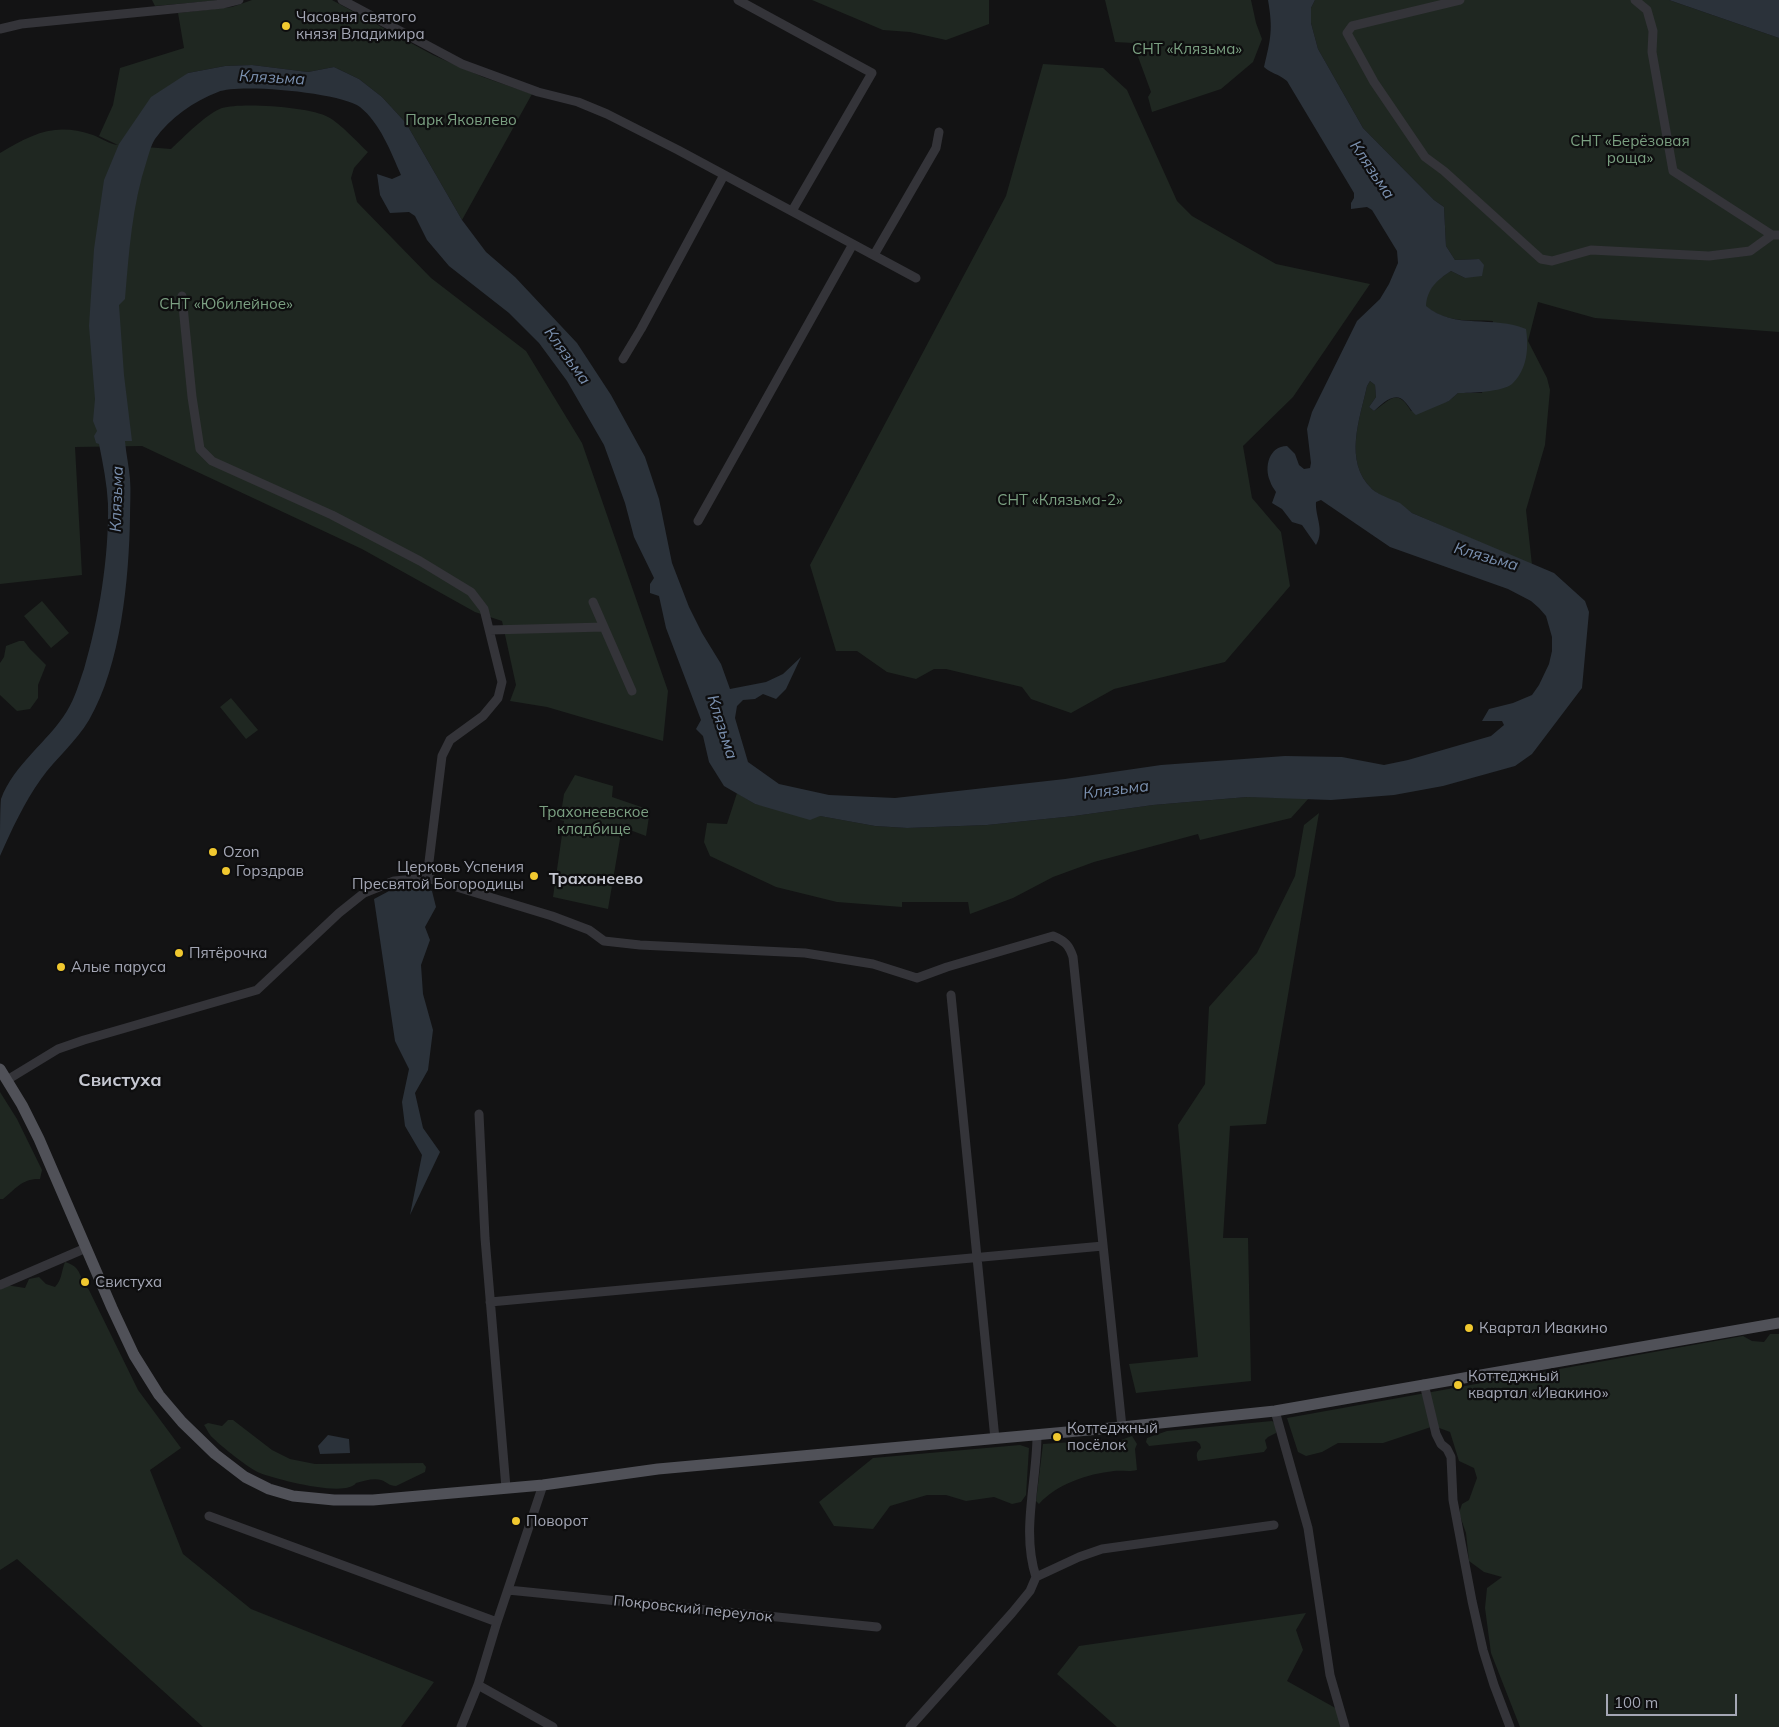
<!DOCTYPE html>
<html>
<head>
<meta charset="utf-8">
<style>
	body { margin:0 }
	#map { position:relative; width:1779px; height:1727px; overflow:hidden; background:#131314; font-family:Mulish,sans-serif }
	canvas { display:block }
	.scale { position:absolute; left:1606px; top:1694px; width:131px; height:22px; box-sizing:border-box; border:2px solid #a4a7b5; border-top:0; padding-left:6px; font-size:15px; line-height:18px; white-space:nowrap; color:#a4a7b5; -webkit-text-stroke:4px #0e0e0f; paint-order:stroke }
</style>
</head>
<body>
<div id="map">
<canvas width="1779" height="1727"></canvas>
<div class="scale">100 m</div>
</div>
<script>
const ctx = document.querySelector('canvas').getContext('2d');
ctx.lineJoin = 'round';
function fillPath(path, color) {
  ctx.fillStyle = color;
  ctx.fill(path, 'evenodd');
}
function trace(path, color, width, dash) {
  ctx.strokeStyle = color;
  ctx.lineWidth = width;
  ctx.lineCap = dash ? 'butt' : 'round';
  ctx.setLineDash(dash || []);
  ctx.stroke(path);
}
function write(font, color, halo, rows, align = 'center') {
  ctx.font = font + ' Mulish,sans-serif';
  ctx.lineWidth = 4.5;
  ctx.setLineDash([]);
  ctx.textBaseline = 'middle';
  ctx.strokeStyle = halo;
  ctx.fillStyle = color;
  for (const [text, x, y, turn = 0] of rows) {
    ctx.save();
    ctx.translate(x, y);
    ctx.rotate((+turn || 0) * Math.PI / 180);
    ctx.textAlign = isNaN(turn) ? turn : align;
    if (halo) ctx.strokeText(text, 0, 0);
    ctx.fillText(text, 0, 0);
    ctx.restore();
  }
}
const green = new Path2D(`
	M152,0H221L155,6Z
	M252,0H332L433,55L483,77L532,94L462,220L406,123L382,97L359,79L334,67L308,72L252,65L225,66L188,73L120,145L171,149C183,138 207,113 222,108C241,102 312,107 328,117C340,123 358,143 368,152L354,168L351,178L357,202L431,278L526,351L582,443L668,691L663,741L547,707L510,701L516,685L502,621L475,612L362,549L142,446L75,447L82,575L0,584V153C33,134 54,122 93,135C101,138 109,144 118,145L99,136L113,105L120,68L184,48L178,13L232,7Z
	M812,0H989V24L946,40L910,32L883,30Z
	M1105,0H1251L1256,23L1262,39L1253,62L1221,89L1152,112L1148,97L1151,92L1133,43L1115,42Z
	M1315,0H1669L1779,38V332L1595,318L1538,302L1528,341L1547,378L1550,390L1545,445L1526,510L1532,565L1412,513C1399,502 1382,498 1372,489C1343,461 1360,419 1367,386L1370,381L1375,385L1376,397L1369,407L1374,411C1391,399 1397,388 1411,411L1449,401L1458,393H1482L1493,321C1468,320 1446,323 1425,306C1427,287 1436,281 1451,271L1465,278L1479,259L1455,260L1446,246L1444,207L1434,200L1363,128L1318,49L1311,23V8Z
	M1043,64L1103,68L1127,90L1177,201L1192,216L1276,264L1370,284L1293,397L1243,446L1252,498L1281,532L1290,586L1225,662L1114,689L1071,713L1031,699L1022,687L946,669H934L916,679L887,672L857,651H836L810,565L1006,196Z
	M42,601L69,633L51,648L24,616Z
	M19,641H24L30,649L46,665L38,685V698L30,709L17,711L0,695V663L4,657L6,646Z
	M231,698L258,730L246,739L220,707Z
	M575,775L613,786L612,797L650,810L646,836L622,827L608,909L553,897L564,821L560,820L564,794Z
	M737,793L755,804L875,826L907,828L987,825L1074,816L1153,805L1247,797L1309,798L1291,818L1200,840L1198,834L1094,862L1053,877L1013,898L970,914L968,902H902V907L837,902L776,887L710,856L704,842L707,823L727,824Z
	M1319,813L1266,1124L1230,1126L1223,1238H1248L1251,1381L1136,1393L1129,1364L1198,1357L1178,1125L1205,1084L1209,1007L1257,953L1295,876L1304,825Z
	M0,1092L17,1119L42,1170L40,1179C23,1178 15,1189 3,1199H0Z
	M65,1262C83,1267 78,1278 89,1290L138,1390L181,1448L150,1470L183,1554L251,1609L434,1682L401,1727H203L17,1559L0,1570V1281L6,1285L25,1288L29,1279L39,1277L46,1284L55,1287C62,1280 61,1272 65,1262Z
	M1770,1334H1779V1727H1520L1491,1653L1485,1608L1487,1588L1502,1577L1484,1572L1469,1561L1466,1533L1459,1513L1462,1504L1469,1500L1477,1478L1474,1468L1459,1461L1450,1432L1434,1426L1383,1443H1338L1322,1452L1306,1456L1298,1452L1287,1418L1743,1336L1752,1341L1764,1342Z
	M228,1420H233L272,1450L290,1459L315,1464L423,1463L426,1467L425,1472L396,1486C389,1486 387,1482 381,1480C373,1478 364,1481 356,1483C346,1498 275,1479 260,1473C248,1468 222,1447 213,1438C209,1435 207,1429 204,1425L208,1423L222,1426Z
	M1272,1421L1276,1424V1433L1268,1437L1265,1440L1267,1448L1264,1452L1198,1461C1196,1455 1196,1452 1201,1448L1200,1444L1196,1441L1149,1446L1146,1442L1147,1438L1167,1431Z
	M1132,1436L1137,1444L1135,1449L1137,1470C1129,1472 1122,1470 1114,1471C1087,1474 1057,1484 1039,1504L1036,1501L1043,1444L1103,1440L1110,1444Z
	M1020,1445L1029,1448L1026,1495L1021,1502L1012,1504L994,1497L966,1501L946,1495H927L890,1506L873,1529L834,1526L819,1502L873,1458Z
	M1306,1613L1296,1630L1303,1650L1287,1681L1339,1710L1344,1727H1117L1057,1674L1079,1646Z`);
const water = new Path2D(`
	M1268,0H1315L1311,8V23L1318,49L1363,128L1434,200L1444,207L1446,246L1455,260L1479,259L1484,265L1482,276L1465,278L1451,271C1437,280 1427,289 1426,306C1454,330 1494,315 1526,329C1529,349 1527,370 1512,384C1502,392 1471,393 1458,393L1449,401L1416,415C1411,411 1409,406 1405,402C1395,390 1382,404 1374,411L1369,407L1376,397L1375,385L1370,381L1367,386C1360,419 1343,461 1372,489C1379,495 1391,499 1400,503C1404,506 1408,510 1412,513L1554,573L1585,601L1589,612L1582,688L1532,754L1515,766L1443,786L1394,795L1331,800L1247,797L1153,805L1074,816L987,825L907,828L875,826L820,816L810,820L755,804L724,786L709,762L703,736L696,729L701,720L666,628L659,596L650,593V584L654,578L634,537L625,503L604,445L567,381L539,343L509,313L449,266L427,240L415,216L409,212L390,213L380,195L377,174L392,179L401,175C391,152 380,123 360,107C342,93 239,83 218,92C194,101 170,118 155,139C151,145 149,154 147,160C132,205 129,252 125,299L119,305L124,375L132,441H125C126,454 129,466 130,479C131,491 130,504 130,517C129,579 121,665 89,720C76,742 56,758 41,779C24,803 12,829 0,856C0,844 0,807 1,799C14,764 48,742 67,711C75,698 79,683 84,669C99,618 109,558 108,504C107,484 103,464 99,444L96,443L94,436L97,431L93,421L95,399L89,326L94,249L104,180L119,144L151,97L188,73L225,66L252,65L308,72L334,67L359,79L382,97L406,123L462,220L486,252L515,277L577,343L611,395L645,457L659,499L672,563L689,607L702,633L721,664L730,689L766,682L783,674L801,657L786,689L776,699L763,694L755,699L743,700L737,706L735,718L748,762L779,784L829,795L895,798L1065,779L1161,765L1285,756L1342,757L1384,765L1408,760L1491,736L1504,725L1502,721H1482L1489,709L1513,703L1532,695L1539,685L1549,664L1552,651V637L1546,616L1539,608L1531,601L1508,589L1390,547L1321,500L1316,502C1315,517 1325,530 1316,545L1302,525L1292,522L1282,509L1272,503L1276,492C1274,489 1271,485 1270,481C1264,467 1269,446 1287,446L1295,454L1299,465L1304,469L1310,468L1311,463L1307,429L1312,412L1357,321L1380,299L1389,284L1398,263L1397,251L1372,210L1367,207L1351,209V203L1354,198V193L1287,81C1279,74 1270,73 1264,67C1271,38 1273,29 1268,0Z
	M1669,0H1779V38Z
	M419,887L432,891L436,907L425,927L430,940L421,965L423,994L433,1030L428,1070L415,1093L423,1128L440,1152L410,1215L422,1155L405,1126L402,1102L409,1069L395,1041L374,899L391,890Z
	M328,1435L349,1439L350,1453L320,1454L318,1446Z`);
const minor = new Path2D(`
	M342,0L462,64L538,92L578,102L607,114L678,150L916,278
	M738,0L872,73L792,211
	M1460,0L1352,26L1347,33L1374,82L1425,157L1444,171L1541,259L1552,261L1591,250L1709,256L1750,251L1772,235H1779
	M1635,0L1647,10L1653,31L1652,52L1673,171L1772,235
	M0,29L21,24L223,4L239,0
	M874,255L936,148L939,132
	M182,296L192,397L200,449L212,461L332,515L420,561L471,592L484,609L502,682L498,698L483,716L450,740L442,756L427,878
	M623,359L641,329L724,175
	M698,521L853,244
	M593,602L632,691
	M490,630L604,627
	M951,995L995,1439
	M7,1080L58,1049L84,1040L257,990L339,913L364,893L394,881L427,878L552,916L589,930L604,941L640,945L805,953L873,964L917,978L947,967L1053,936C1065,941 1069,945 1073,957L1122,1427
	M479,1114L485,1238L506,1488
	M0,1285L86,1248
	M490,1302L1103,1246
	M1424,1384L1436,1434L1441,1444L1447,1449L1451,1457L1453,1500L1472,1601L1483,1650L1494,1685L1510,1727
	M1275,1411L1308,1528L1330,1675L1345,1727
	M209,1516L497,1622
	M1036,1577C1021,1531 1037,1482 1037,1435
	M508,1590L877,1627
	M478,1685L553,1727
	M461,1727L478,1685L497,1622L543,1485
	M910,1727L1012,1613L1030,1591L1036,1577L1079,1557L1102,1549L1274,1525`);
const major = new Path2D(`
	M0,1069L22,1105L39,1139L112,1308L134,1355L159,1395L182,1422L215,1454L245,1477L269,1489L293,1496L334,1500H373L543,1485L658,1469L1122,1427L1275,1411L1779,1323`);
const markers = [
	[286,26,5,"#f0c82f"],
	[213,852,5,"#f0c82f"],
	[226,871,5,"#f0c82f"],
	[534,876,5,"#f0c82f"],
	[179,953,5,"#f0c82f"],
	[61,967,5,"#f0c82f"],
	[85,1282,5,"#f0c82f"],
	[1469,1328,5,"#f0c82f"],
	[1458,1385,5,"#f0c82f"],
	[1057,1437,5,"#f0c82f"],
	[516,1521,5,"#f0c82f"]
];
const poiNames = [
	["Часовня святого",296,17],
	["князя Владимира",296,34],
	["Ozon",223,852],
	["Церковь Успения",524,867,"right"],
	["Пресвятой Богородицы",524,884,"right"],
	["Горздрав",236,871],
	["Пятёрочка",189,953],
	["Алые паруса",71,967],
	["Свистуха",95,1282],
	["Квартал Ивакино",1479,1328],
	["Коттеджный",1468,1376],
	["квартал «Ивакино»",1468,1393],
	["Коттеджный",1067,1428],
	["посёлок",1067,1445],
	["Поворот",526,1521]
];
const parkNames = [
	["СНТ «Клязьма»",1187,49],
	["Парк Яковлево",461,120],
	["СНТ «Берёзовая",1630,141],
	["роща»",1630,158],
	["СНТ «Юбилейное»",226,304],
	["СНТ «Клязьма-2»",1060,500],
	["Трахонеевское",594,812],
	["кладбище",594,829]
];
const streetNames = [
	["Покровский переулок",693,1609,6]
];
const waterNames = [
	["Клязьма",272,78,3],
	["Клязьма",1372,170,56],
	["Клязьма",567,356,54],
	["Клязьма",117,499,-88],
	["Клязьма",1486,557,16],
	["Клязьма",722,727,72],
	["Клязьма",1116,790,-7]
];
const neighbourhoodNames = [
	["Трахонеево",596,879]
];
const quarterNames = [
	["Свистуха",120,1081]
];
fillPath(green, '#1f2721');
fillPath(water, '#2b323a');
trace(minor, '#343439', 9);
trace(major, '#505158', 11);
for (const [x, y, r, color] of markers) {
  const dot = new Path2D();
  dot.arc(x, y, r, 0, 2 * Math.PI);
  ctx.fillStyle = color;
  ctx.fill(dot);
  trace(dot, '#0e0e0f', 2);
}
write('15px', '#a4a7b5', '#0e0e0f', poiNames, 'left');
write('15px', '#7ba082', '#0e0e0f', parkNames);
write('15px', '#a4a7b5', '#0e0e0f', streetNames);
write('italic 16px', '#7b91b0', '#0e0e0f', waterNames);
write('bold 16px', '#c5c7d1', '#0e0e0f', neighbourhoodNames);
write('bold 18px', '#c5c7d1', '#0e0e0f', quarterNames);
</script>
</body>
</html>
